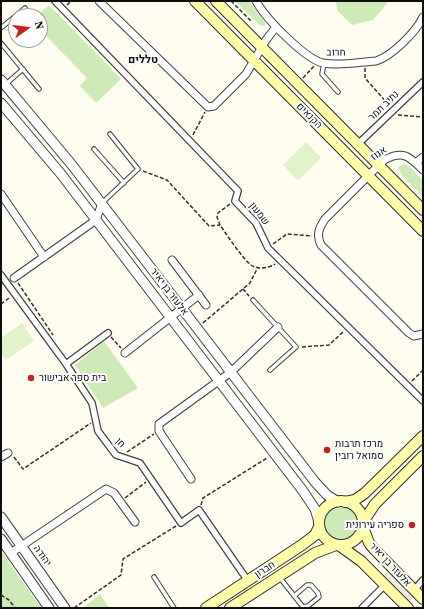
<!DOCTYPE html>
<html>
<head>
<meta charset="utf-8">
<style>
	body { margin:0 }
	#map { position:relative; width:424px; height:609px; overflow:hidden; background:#fffdef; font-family:"Source Serif 4",serif }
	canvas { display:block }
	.frame { position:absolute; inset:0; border:2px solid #0e0e0e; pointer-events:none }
	.north { position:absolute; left:8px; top:8px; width:40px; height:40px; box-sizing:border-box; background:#fff; border:1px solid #9f9f9f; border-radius:50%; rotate:76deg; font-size:11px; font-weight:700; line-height:16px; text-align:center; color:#0e0e0e }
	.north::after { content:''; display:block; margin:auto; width:14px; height:18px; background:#c42420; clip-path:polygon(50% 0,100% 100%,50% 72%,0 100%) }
</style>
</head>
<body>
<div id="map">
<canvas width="424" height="609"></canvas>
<div class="frame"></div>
<div class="north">N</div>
</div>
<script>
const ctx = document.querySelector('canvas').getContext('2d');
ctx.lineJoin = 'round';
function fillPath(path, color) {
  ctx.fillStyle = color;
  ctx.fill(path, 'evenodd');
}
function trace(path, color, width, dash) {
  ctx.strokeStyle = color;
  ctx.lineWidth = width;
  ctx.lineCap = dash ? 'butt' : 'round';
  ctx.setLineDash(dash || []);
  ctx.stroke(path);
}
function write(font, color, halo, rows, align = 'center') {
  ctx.font = font + ' "Source Serif 4",Heebo,serif';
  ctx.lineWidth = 4;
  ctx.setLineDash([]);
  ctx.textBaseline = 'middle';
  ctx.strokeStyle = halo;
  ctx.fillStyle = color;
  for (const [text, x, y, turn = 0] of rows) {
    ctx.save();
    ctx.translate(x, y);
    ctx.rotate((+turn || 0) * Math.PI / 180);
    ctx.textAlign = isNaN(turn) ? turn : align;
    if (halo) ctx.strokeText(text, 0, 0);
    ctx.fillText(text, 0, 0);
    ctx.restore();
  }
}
const green = new Path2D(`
	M235,1H249L266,24L264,26L259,25Z
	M336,1H388V2L373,20L352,25L337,10Z
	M49,5L121,79L96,103L80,86L87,78L40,30V16H37Z
	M405,164L410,167L423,180V196L402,176L398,167Z
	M104,341L138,388L103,408L75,365Z
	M324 524a17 17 0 1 1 34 0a17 17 0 1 1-34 0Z
	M1,551L41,608H1Z
	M100,594L109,608H83Z`);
const pitch = new Path2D(`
	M306,142L321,158L298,181L283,165Z
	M22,323L34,341L6,360L1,353V338Z`);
const plaza = new Path2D(`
	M391,567L417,593L405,605L379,579Z`);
const path = new Path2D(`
	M231,1L251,21
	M67,5L71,1
	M365,68V78L389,105
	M303,78L314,66
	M398,115L423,117
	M193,135L205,112
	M143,171L167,180L209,226L220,225
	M230,204L218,213L217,217L220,225C227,235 242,258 251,265C258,270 269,268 275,264
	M273,244L287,234L312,236
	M18,283L53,335
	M243,289L249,296
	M1,304L9,298
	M203,323L250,283L258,267
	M111,337L121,348
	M302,347L329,345L344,331
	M412,381L423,370
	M127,452L154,434
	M14,457L23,469L91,423
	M125,498L146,482
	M201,505L203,498L267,458
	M1,595L9,600L15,608
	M74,608L121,575L123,559L176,526`);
const service = new Path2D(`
	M1,28L25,8
	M1,43L39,89
	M324,63L322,74L338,92
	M6,84L23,69
	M94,149L124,183
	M102,203L138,169L110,134
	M253,300L296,347L270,370
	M154,577L174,608
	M280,578L303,607L308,606L319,597L318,593L311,585H307L294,596`);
const pedestrian = new Path2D(`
	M55,1L238,191L235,201L256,223L268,248L423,401
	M358,144L423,82
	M1,275L66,364L92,403L98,431L116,455L140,463L181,523L199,510L248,581
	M66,364L108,333
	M414,590L423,580
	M362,608L385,585`);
const minor = new Path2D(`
	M99,1L208,107L214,106L246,74L266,40L276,27
	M256,1C265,18 305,59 323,63C340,66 359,62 376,61C392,56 416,32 423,17
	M416,163L423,157
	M423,170C409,156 403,150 384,160L325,219C319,228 316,235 321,245L409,333L414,336L423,334
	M1,194L44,257
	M172,260L206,305
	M14,278L96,220L102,203
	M125,353L199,295
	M1,457L8,453
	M191,479L159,431V424L231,372L278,327
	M11,553L106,489L114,493L135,522`);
const tertiary = new Path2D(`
	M1,80L72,165L315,482L327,495L338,502
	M1,103L61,174L303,491L315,509L319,522
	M1,517L65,608
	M1,539L49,608`);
const secondary = new Path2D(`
	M195,1L423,231
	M216,1L423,210
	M319 523a22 22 0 1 1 44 0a22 22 0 1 1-44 0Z
	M345,502L355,500L365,493L423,436
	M363,522L375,504L423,456
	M363,527L369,543L373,548L423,599
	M340,546L361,561L408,608
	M206,608L302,545L315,535L319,527
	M230,608L315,553L336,545`);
const markers = [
	[31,378,4,"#c42420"],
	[327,450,4,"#c42420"],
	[412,525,4,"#c42420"]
];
const streetNames = [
	["חרוב",336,53,1],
	["נתיב תמר",384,106,-44],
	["הקנאים",309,116,45],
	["אגוז",379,154,-34],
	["שמעון",259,214,52],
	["אלעזר בן יאיר",169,292,53],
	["חן",120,443,45],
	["יהודה",42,556,55],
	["אלעזר בן יאיר",390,565,47],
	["חברון",265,570,-33]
];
const poiNames = [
	["בית ספר אבישור",39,378],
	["מרכז תרבות",335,444],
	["סמואל רובין",335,456],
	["ספריה עירונית",404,525,"right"]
];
const neighbourhoodNames = [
	["טללים",143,60]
];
fillPath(green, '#ceebb7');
fillPath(pitch, '#e1f2c9');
fillPath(plaza, '#f0ecdd');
trace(service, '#414141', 5.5);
trace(pedestrian, '#414141', 8);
trace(minor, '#414141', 9);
trace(tertiary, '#414141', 11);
trace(secondary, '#303030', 12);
trace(path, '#303030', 1.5, [4, 2]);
trace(service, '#fff', 3.5);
trace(pedestrian, '#fff', 5.5);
trace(minor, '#fff', 7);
trace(tertiary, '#fff', 9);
trace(secondary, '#fffcaa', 10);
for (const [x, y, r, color] of markers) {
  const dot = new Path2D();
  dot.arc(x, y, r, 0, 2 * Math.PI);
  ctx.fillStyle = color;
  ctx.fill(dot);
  trace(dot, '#fff', 1.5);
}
write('10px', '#0e0e0e', '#fff', streetNames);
write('10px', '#0e0e0e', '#fff', poiNames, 'left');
write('bold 11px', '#0e0e0e', '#fff', neighbourhoodNames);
</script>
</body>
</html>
